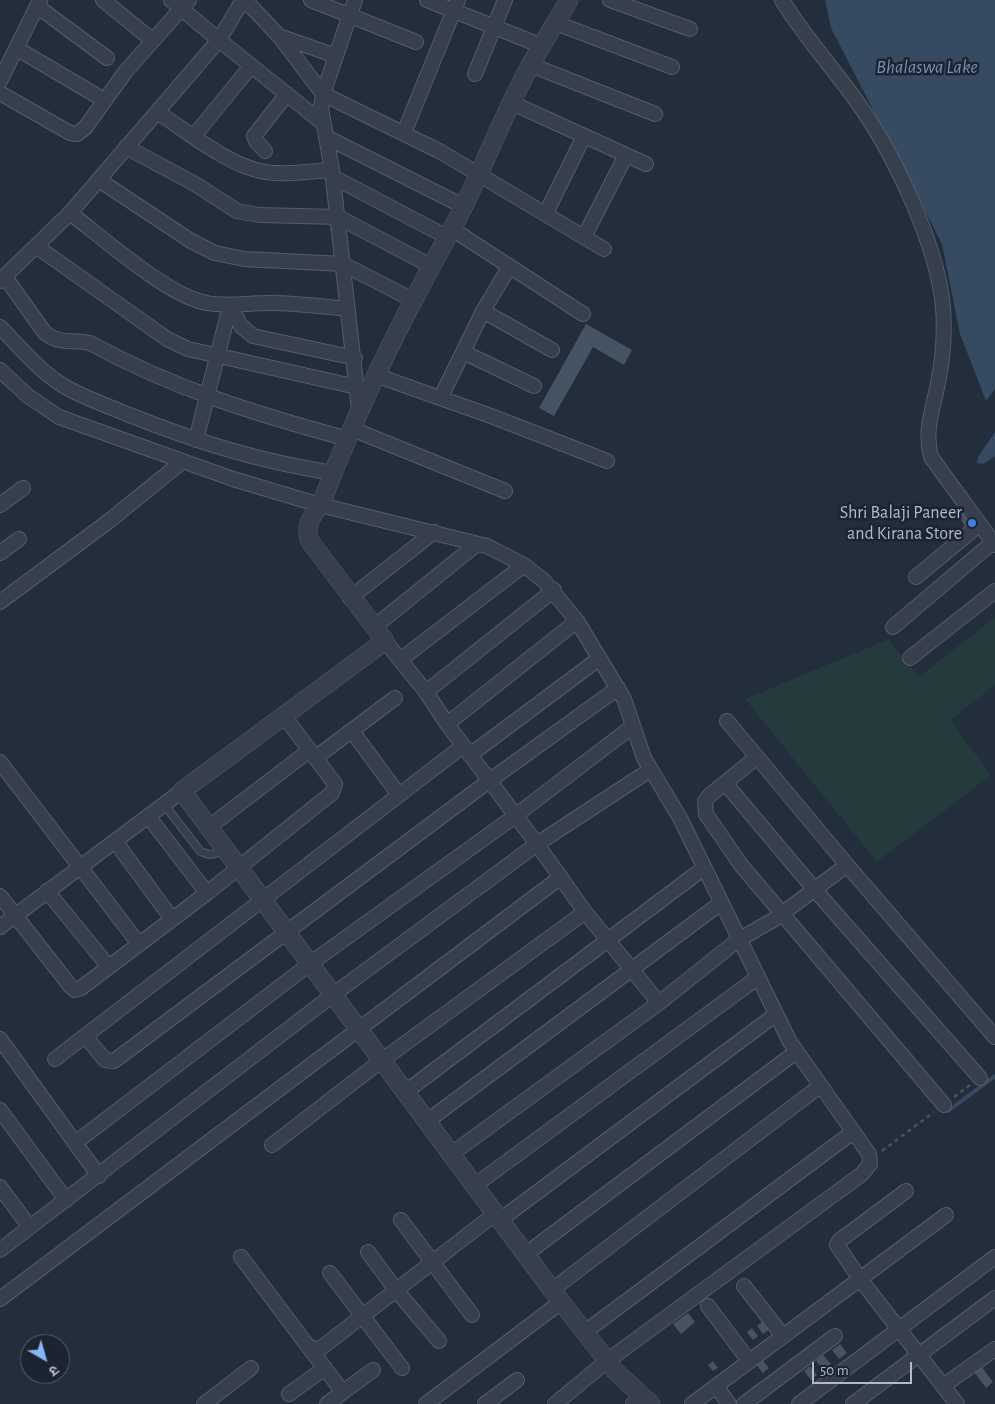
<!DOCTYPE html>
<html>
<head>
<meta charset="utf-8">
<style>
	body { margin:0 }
	#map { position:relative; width:995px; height:1404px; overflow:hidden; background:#222e3b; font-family:"Alegreya Sans","Noto Sans Devanagari",sans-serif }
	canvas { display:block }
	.north { position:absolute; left:20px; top:1334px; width:50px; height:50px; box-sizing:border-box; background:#1b2430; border:1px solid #57606c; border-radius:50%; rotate:142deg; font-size:14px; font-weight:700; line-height:20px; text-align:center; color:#b1bac7 }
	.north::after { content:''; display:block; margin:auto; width:18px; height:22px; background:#85b7f8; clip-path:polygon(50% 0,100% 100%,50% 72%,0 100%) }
	.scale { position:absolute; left:812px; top:1362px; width:100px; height:22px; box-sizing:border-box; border:2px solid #b1bac7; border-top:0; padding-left:6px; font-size:15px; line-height:18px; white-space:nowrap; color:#b1bac7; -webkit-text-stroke:4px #1b2430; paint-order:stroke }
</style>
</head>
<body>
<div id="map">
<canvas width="995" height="1404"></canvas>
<div class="north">उ</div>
<div class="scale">50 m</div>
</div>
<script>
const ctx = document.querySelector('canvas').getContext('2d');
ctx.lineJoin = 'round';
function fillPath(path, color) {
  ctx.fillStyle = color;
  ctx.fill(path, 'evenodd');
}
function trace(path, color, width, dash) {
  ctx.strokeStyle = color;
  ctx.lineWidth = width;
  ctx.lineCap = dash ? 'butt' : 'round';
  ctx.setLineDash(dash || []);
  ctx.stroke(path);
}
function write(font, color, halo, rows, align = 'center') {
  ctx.font = font + ' "Alegreya Sans",sans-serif';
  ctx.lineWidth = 5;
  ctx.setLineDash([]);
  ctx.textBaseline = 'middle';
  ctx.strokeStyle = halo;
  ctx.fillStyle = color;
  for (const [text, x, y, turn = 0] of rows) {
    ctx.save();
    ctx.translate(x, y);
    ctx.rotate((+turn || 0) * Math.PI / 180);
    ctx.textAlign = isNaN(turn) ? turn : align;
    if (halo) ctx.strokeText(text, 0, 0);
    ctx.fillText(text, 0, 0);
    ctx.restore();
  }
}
const green = new Path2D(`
	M995,617V685L950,720L991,775L877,862L745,699L889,639L919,677Z`);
const water = new Path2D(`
	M825,0H995V389L986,401L960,334L942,244L831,28Z
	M995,432V456L983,464L977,463L978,457Z`);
const stream = new Path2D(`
	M948,1111L995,1076`);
const building = new Path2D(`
	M586,324L632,350L624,365L593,347L554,416L539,408Z
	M960,504L975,524L967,530L955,510Z
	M688,1313L695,1322L681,1334L673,1324Z
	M764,1320L770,1329L763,1334L757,1326Z
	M752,1328L758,1336L753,1340L747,1332Z
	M840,1344L847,1353L839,1359L832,1350Z
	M823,1355L831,1364L823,1370L816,1361Z
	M760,1357L769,1368L763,1373L754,1362Z
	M713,1361L718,1368L713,1371L708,1365Z
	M810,1366L817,1375L811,1380L804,1371Z
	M981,1366L993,1382L986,1388L974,1372Z`);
const path = new Path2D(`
	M954,1097L970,1085
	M882,1151L934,1112`);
const service = new Path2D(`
	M164,804L200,851C210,857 215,854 225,849`);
const minor = new Path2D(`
	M103,0L152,40
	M171,0L219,40L243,0
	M245,0L279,36L323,94L321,108L332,170L359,410
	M311,0L416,42
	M355,0L323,94L441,152L604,249
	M427,0L542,46
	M610,0L690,29
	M782,0C804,36 833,68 858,103C894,154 938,246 943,308C945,333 943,358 938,383C933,409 924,430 931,457L995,545
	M37,6L107,58
	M556,23L672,67
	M279,36L336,56
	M16,48L104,100
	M531,65L655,114
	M475,74L505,0
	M0,81L40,0
	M0,93L70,133L77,134L85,128L126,71L189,0
	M512,103L646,164
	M157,112C187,131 225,163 260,171C282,176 309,171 332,170
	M404,133L458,0
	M194,136L251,66
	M326,137L463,206
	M126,147L195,184L237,211L259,215L338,217L431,266
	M265,151L256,141L254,136L287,94
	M333,177L447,237
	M99,180L191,241L215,253L244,259L343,264L413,300
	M70,213C103,238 169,297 207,303C227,307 247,303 268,303C295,303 321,306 348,309
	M546,213L584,136
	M452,229L583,314
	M584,237L626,155
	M36,246L167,339L188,349L357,387
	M5,277L45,333C60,345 73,339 90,343C174,389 256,414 348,439
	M0,281L70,213L219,40L324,124
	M230,306L241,326L253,336L355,358
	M483,311L552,350
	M0,327C20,347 40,372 64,386C84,398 106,405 127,414C197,442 258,461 333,473
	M463,352L534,386
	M0,370L28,396L59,417L233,479L320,505L487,546L524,565L544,581L577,621L624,699L644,758L680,818L790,1042L869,1154L870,1164L862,1174L607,1361L555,1404
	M375,375L491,416L607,461
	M441,397L483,311L510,266
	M352,429L505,491
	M196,440L230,306
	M0,505L23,488
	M0,553L19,539
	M916,577L980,524
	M350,598L434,532
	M0,602L109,521L183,461
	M374,627L477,544
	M893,627L993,542
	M385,641L426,692L447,724L537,844L585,912L659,1003
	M910,658L995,591
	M400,660L524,565
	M426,692L554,590
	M727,721L847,865
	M447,724L577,621
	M352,731L399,795
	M470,755L600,658
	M757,757L710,795L705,801L706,814L741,865L944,1105
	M315,758L395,698
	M0,762L139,944
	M725,783L815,890L980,1078
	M148,816L207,893
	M209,827L310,750
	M115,841L172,919
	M47,891L109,967
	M0,896L71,987L75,990L81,988L207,893L332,793L335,784L284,716
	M0,927L182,791
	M85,1036L105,1060L114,1061L489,781L618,688
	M0,1039L99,1176
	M55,1059L463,746
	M404,1093L704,868
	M0,1110L66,1200
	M426,1122L721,903
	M75,1143L311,963L515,816L633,726
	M272,1145L381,1061L585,912
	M450,1155L659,1003L738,940L775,919L847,865L995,1037
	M474,1186L757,978
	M0,1187L29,1226
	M906,1191L839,1241L837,1245L860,1279L957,1404
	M401,1220L472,1315
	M500,1220L775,1015
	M0,1250L334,994L537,844L650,770
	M368,1252L396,1290L439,1341
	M526,1254L796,1052
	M241,1257L307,1345L314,1349L321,1348L495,1214
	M330,1273L402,1368
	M744,1286L783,1336
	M552,1290L820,1086
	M0,1299L561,877
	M708,1306L749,1361
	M585,1332L853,1132
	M307,1345L343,1392L373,1370
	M716,1386L729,1404
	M943,1386L995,1349
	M289,1394L325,1368
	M204,1404L251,1368
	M327,1404L343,1392
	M426,1404L561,1302
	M485,1404L517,1380
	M633,1404L643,1396
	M692,1404L946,1215
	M744,1404L835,1336
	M799,1404L995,1257
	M853,1404L995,1298`);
const tertiary = new Path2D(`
	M569,0C553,28 534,56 520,85C496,132 477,183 452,229C403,316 360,403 324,496C317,515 304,518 309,540L385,641L182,791L552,1290L615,1371L651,1404`);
const markers = [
	[972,523,5,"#3f7fe0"]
];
const poiNames = [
	["Shri Balaji Paneer",962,513],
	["and Kirana Store",962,534]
];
const waterNames = [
	["Bhalaswa Lake",927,67]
];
fillPath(green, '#243a3c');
fillPath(water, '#364a62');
trace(stream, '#364a62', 4);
fillPath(building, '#465362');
trace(service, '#545d69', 9);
trace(minor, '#545d69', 16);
trace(tertiary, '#545d69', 19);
trace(path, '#425759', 2.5, [4, 4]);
trace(service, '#363f4b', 7);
trace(minor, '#363f4b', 14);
trace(tertiary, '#363f4b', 18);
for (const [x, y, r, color] of markers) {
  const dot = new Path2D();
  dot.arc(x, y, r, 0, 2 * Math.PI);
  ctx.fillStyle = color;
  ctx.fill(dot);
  trace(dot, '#1b2430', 2);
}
write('18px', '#b1bac7', '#1b2430', poiNames, 'right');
write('italic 19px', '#7992af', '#1b2430', waterNames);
</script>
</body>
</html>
